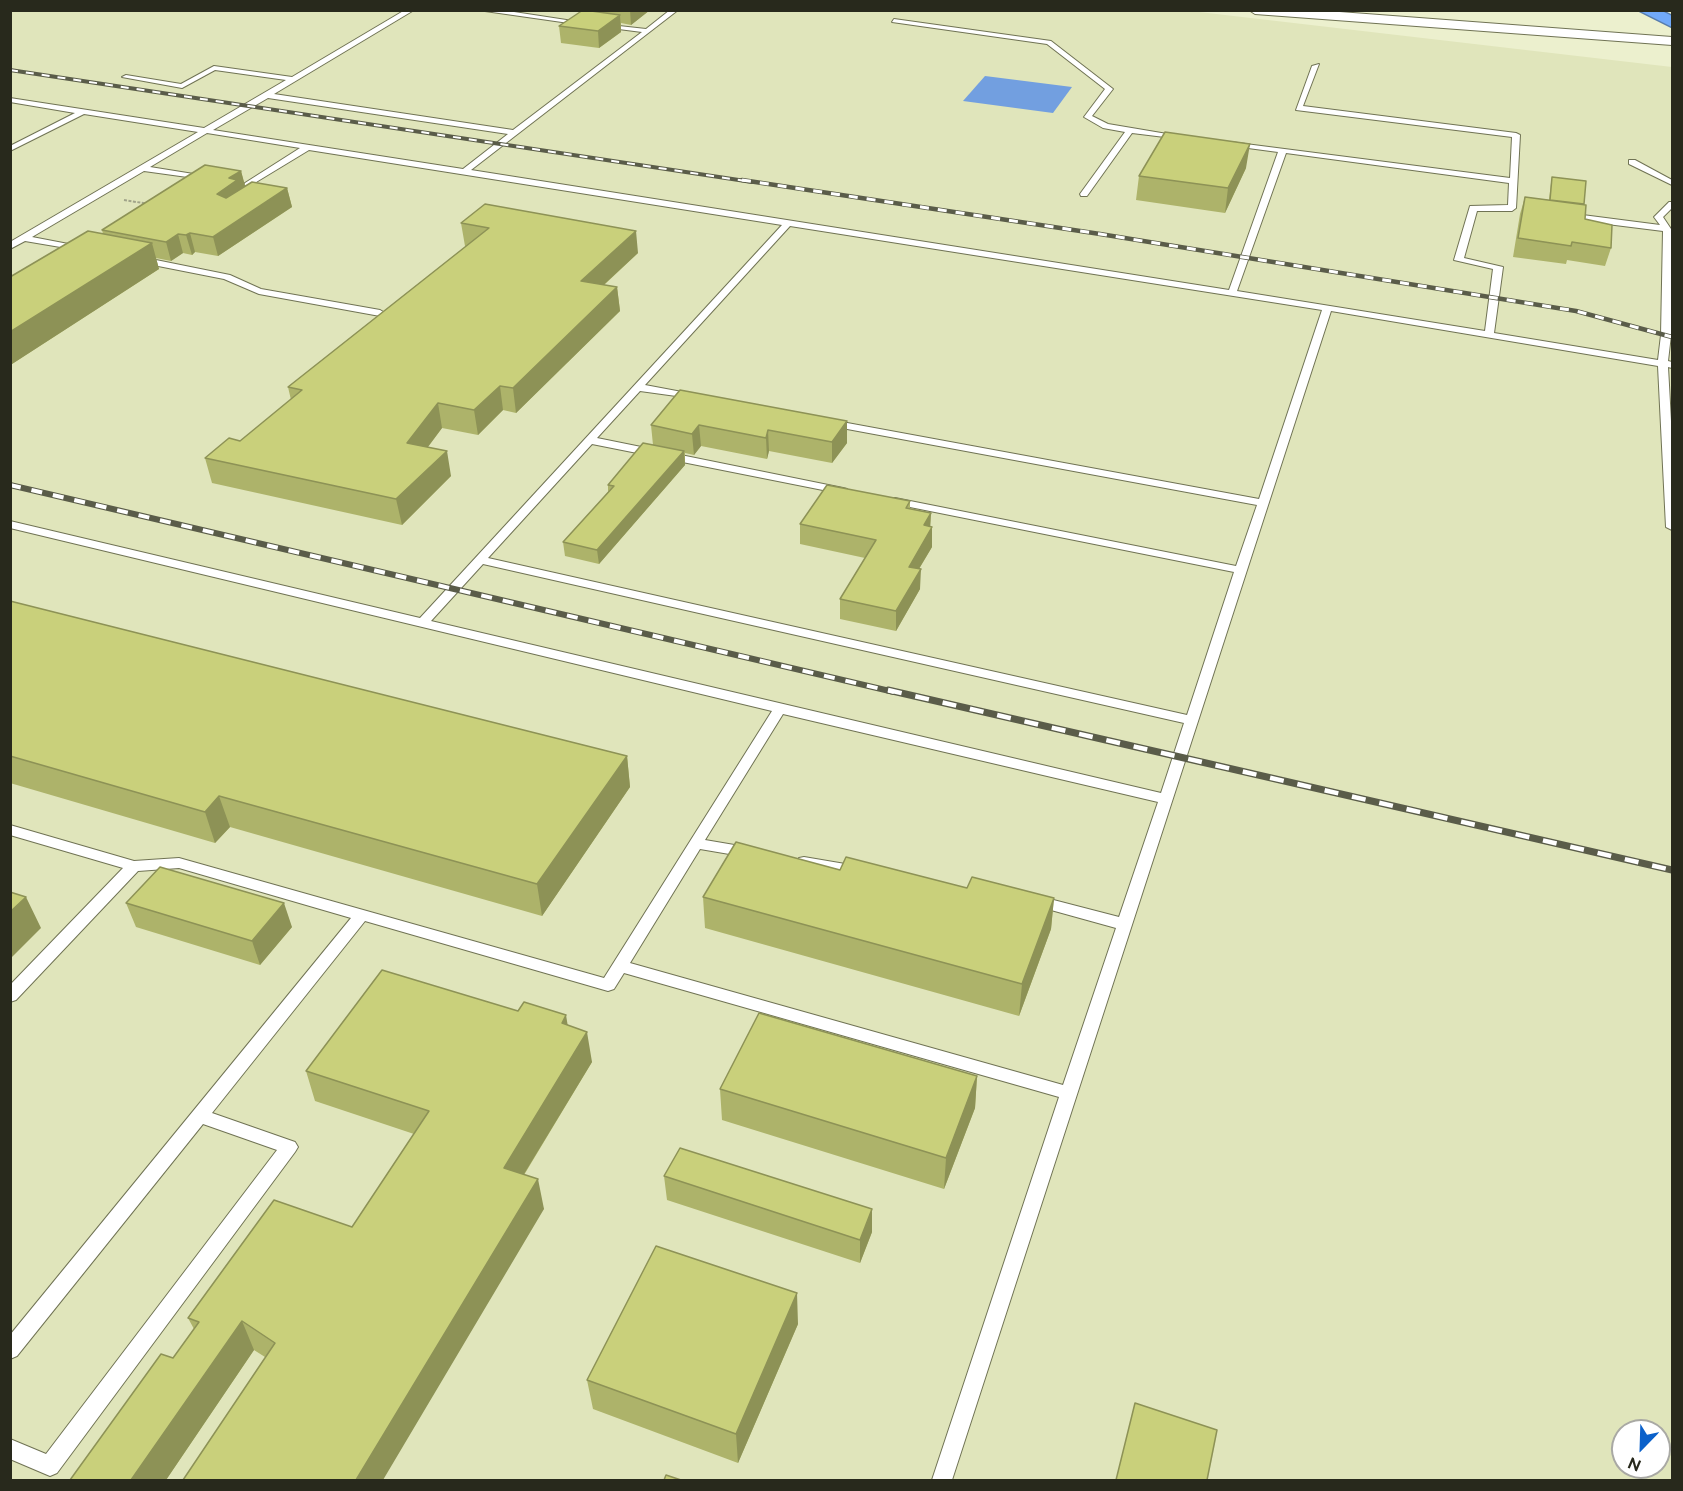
<!DOCTYPE html>
<html>
<head>
<meta charset="utf-8">
<style>
	body { margin:0 }
	#map { position:relative; width:1683px; height:1491px; overflow:hidden; background:#ecf0ce; font-family:Raleway,sans-serif }
	canvas { display:block }
	.frame { position:absolute; inset:0; border:12px solid #28291c; pointer-events:none }
	.north { position:absolute; left:1611px; top:1419px; width:60px; height:60px; box-sizing:border-box; background:#fff; border:2px solid #a9a9a4; border-radius:50%; rotate:203deg; font-size:16px; font-weight:700; line-height:24px; text-align:center; color:#28291c }
	.north::after { content:''; display:block; margin:auto; width:21px; height:27px; background:#0b61ca; clip-path:polygon(50% 0,100% 100%,50% 72%,0 100%) }
</style>
</head>
<body>
<div id="map">
<canvas width="1683" height="1491"></canvas>
<div class="frame"></div>
<div class="north">N</div>
</div>
<script>
const ctx = document.querySelector('canvas').getContext('2d');
ctx.lineJoin = 'round';
function fillPath(path, color) {
  ctx.fillStyle = color;
  ctx.fill(path, 'evenodd');
}
function trace(path, color, width, dash) {
  ctx.strokeStyle = color;
  ctx.lineWidth = width;
  ctx.lineCap = dash ? 'butt' : 'round';
  ctx.setLineDash(dash || []);
  ctx.stroke(path);
}
const built = new Path2D(`
	M1182,10L1672,67V1480H11V11ZM1623,1431H1659V1467H1623Z`);
const water = new Path2D(`
	M985,76L1072,87L1053,113L963,101Z`);
const path = new Path2D(`
	M124,200L149,204`);
const service = new Path2D(`
	M405,10H414L274,94L513,130L642,32L603,27L601,24L646,29L670,10H678L471,170L1229,290L1278,152L1233,146L1229,144L1230,142L1510,178L1512,137L1296,110L1312,66L1319,64L1303,106L1516,133L1520,135L1516,208L1512,211H1477L1464,258L1503,267L1494,333L1658,360L1661,335L1663,231L1567,219L1563,216L1567,213L1660,225L1654,217L1669,202H1672V208L1663,217L1671,229V335L1668,361L1672,362V368L1668,367L1672,439V530L1666,527L1658,366L1331,311L952,1480H932L1059,1097L624,973L614,989L608,991L365,921L212,1113L295,1142L298,1147L295,1152L57,1473L50,1476L10,1459V1439L46,1454L277,1150L203,1124L17,1356L10,1359V1335L351,918L179,868L138,871L16,1000L10,1002V985L123,868L10,835V825L134,861L179,858L604,978L772,711L10,528V521L420,618L782,225L309,150L248,187L244,185L245,183L300,148L207,133L150,167L206,176L210,178L209,180L144,171L32,237L84,247V251L25,241L10,249V242L198,132L84,114L10,151V146L75,113L10,102V98L204,128L286,80L215,70L182,88L122,77L126,75L181,84L214,66L292,77ZM268,98L508,134L463,169L213,130ZM1286,153L1509,183L1508,205L1470,206L1454,260L1493,269L1485,331L1237,291ZM790,226L1322,310L1259,499L831,420L826,423L831,426L1257,505L1236,566L895,498L889,501L895,504L1234,572L1187,715L488,558L592,444L843,494L847,493V489L843,488L597,438L640,391L698,399V395L645,385ZM483,564L1184,723L1161,793L431,621ZM783,714L1158,802L1119,917L1038,896L1033,897L1031,901L1033,905L1116,928L1063,1085L630,963L700,849L747,857L752,856L754,852L752,848L705,840Z
	M478,10H501L586,23L583,25Z
	M894,19L1051,41L1113,89L1092,116L1108,124L1185,137L1181,139L1132,133L1087,196H1081L1080,194L1125,132L1103,128L1084,117L1105,89L1047,44L892,22Z
	M1629,160H1635L1672,180V185L1629,164Z
	M141,257L230,275L261,289L380,310L385,313L380,316L259,294L224,279L138,262L136,260Z
	M804,857L857,866L862,867L864,871L862,875L857,876L799,866L797,862L799,858Z`);
const minor = new Path2D(`
	M1249,10H1313L1672,37V45L1255,14Z`);
const motorway = new Path2D(`
	M1638,10H1660L1672,16V27Z`);
const railFar3 = new Path2D(`
	M10,70L752,182`);
const railFar2 = new Path2D(`
	M742,180L1100,234L1576,311L1672,337`);
const railFar1 = new Path2D(`
	M10,485L894,692`);
const rail = new Path2D(`
	M888,690L1672,870`);
const wall = new Path2D(`
	M593,10H650L631,25L621,23V32L599,48L561,43L559,26L593,12Z
	M1246,168L1225,213L1136,200L1139,176Z
	M241,171L245,187L287,188L292,207L218,256L195,252L192,255L183,253L171,261L156,258L159,269L12,364H10V277L103,234L102,230Z
	M1552,177L1584,204L1585,219L1611,248L1605,266L1567,260L1566,264L1513,257L1520,214L1525,197L1549,200L1551,183Z
	M461,223L638,253L604,285L617,287L620,311L516,413L503,410L478,435L442,428L428,447L451,476L402,525L212,483L205,458L240,441L291,400L288,387L466,246H465Z
	M680,390L847,443L832,463L769,451L767,459L701,446L694,455L685,453V465L599,564L565,556L563,542L608,492V485L653,445L651,425Z
	M910,501V509L931,513L930,526L932,527V547L919,569L920,589L896,631L840,619V599L865,558L800,544V524Z
	M10,601L627,756L630,787L542,916L230,827L215,843L10,783Z
	M840,870L967,888L1054,898L1051,929L1019,1016L705,928L703,897Z
	M126,903L292,927L260,965L136,927Z
	M518,1011L568,1025L592,1062L524,1175L544,1209L265,1357L254,1350L166,1480H70L173,1358L194,1329L188,1318L352,1227L414,1134L315,1101L306,1071Z
	M977,1076L975,1108L944,1189L722,1120L720,1089Z
	M664,1176L872,1232L860,1263L667,1200Z
	M798,1324L738,1463L593,1409L587,1380Z`);
const shadedWall = new Path2D(`
	M630,10H650L631,25Z
	M620,15L621,32L599,48L598,31Z
	M1250,144L1246,168L1225,213L1228,188Z
	M241,171L246,189L222,213L217,194L229,178Z
	M287,188L292,207L218,256L213,237Z
	M636,231L638,253L583,304L581,281Z
	M190,233L195,252L192,255L186,235Z
	M178,234L183,253L171,261L166,242Z
	M152,243L159,269L12,364L10,361V332Z
	M617,287L620,311L516,413L513,388Z
	M500,386L503,410L478,435L474,410Z
	M438,403L442,428L412,468L407,443Z
	M847,421V443L832,463V442Z
	M699,425L701,446L694,455L692,434Z
	M768,430L769,451L767,459L766,438Z
	M447,451L451,476L402,525L396,499Z
	M684,451L685,465L599,564L597,550Z
	M931,513L930,531L932,527V547L908,587L909,567L924,525Z
	M921,569L920,589L896,631V611Z
	M627,756L630,787L542,916L537,884Z
	M219,796L230,827L215,843L205,812Z
	M26,897L41,928L10,959V912Z
	M1054,898L1051,929L1019,1016L1022,984Z
	M284,903L292,927L260,965L252,941Z
	M566,1015L571,1045L562,1023Z
	M587,1032L592,1062L510,1197L504,1168Z
	M977,1076L975,1108L944,1189L946,1158Z
	M538,1179L544,1209L383,1480H356Z
	M872,1209V1232L860,1263V1240Z
	M797,1293L798,1324L738,1463L736,1434Z
	M242,1321L254,1350L166,1480H131Z`);
const building = new Path2D(`
	M583,10H584L620,15L598,31L559,26Z
	M1165,132L1250,144L1228,188L1139,176Z
	M205,165L241,171L229,178L237,180L217,194L226,198L252,182L287,188L213,237L190,233L186,235L178,234L166,242L102,230Z
	M1552,177L1586,181L1584,204L1550,200Z
	M1525,197L1586,205L1585,219L1612,225L1611,248L1572,242L1571,246L1518,238Z
	M485,204L636,231L581,281L617,287L513,388L500,386L474,410L438,403L407,443L447,451L396,499L205,458L229,438L240,441L302,390L288,387L489,228L461,223Z
	M88,231L152,243L10,332V277Z
	M680,390L847,421L832,442L768,430L766,438L699,425L692,434L651,425Z
	M643,443L684,451L597,550L563,542L614,486L608,485Z
	M827,485L910,501L906,508L931,513L924,525L932,527L909,567L921,569L896,611L840,599L876,540L800,524Z
	M10,601L627,756L537,884L219,796L205,812L10,756Z
	M736,842L840,870L846,857L967,888L972,877L1054,898L1022,984L703,897Z
	M160,867L284,903L252,941L126,903Z
	M10,892L26,897L10,912Z
	M382,970L518,1011L524,1002L566,1015L562,1023L587,1032L504,1168L538,1179L356,1480H183L275,1343L242,1321L131,1480H70L161,1354L173,1358L199,1322L188,1318L274,1200L352,1227L429,1111L306,1071Z
	M759,1013L977,1076L946,1158L720,1089Z
	M680,1148L872,1209L860,1240L664,1176Z
	M656,1246L797,1293L736,1434L587,1380Z
	M1135,1403L1217,1430L1207,1480H1116Z
	M666,1475L681,1480H664Z`);
fillPath(built, '#e0e5bb');
fillPath(water, '#729fe0');
trace(service, '#707354', 2);
trace(minor, '#707354', 2);
trace(motorway, '#577cac', 3);
trace(path, '#a1a48a', 2, [3, 1.5]);
fillPath(service, '#fff');
fillPath(minor, '#fff');
fillPath(motorway, '#71a9f9');
trace(railFar3, '#5a5c49', 4);
trace(railFar2, '#5a5c49', 4.5);
trace(railFar1, '#5a5c49', 6);
trace(rail, '#5a5c49', 7);
trace(railFar3, '#fff', 2, [8]);
trace(railFar2, '#fff', 3, [9]);
trace(railFar1, '#fff', 4, [11]);
trace(rail, '#fff', 4.5, [14]);
fillPath(wall, '#adb36a');
fillPath(shadedWall, '#8d9256');
fillPath(building, '#c9d07b');
trace(building, '#8d9256', 1.5);
</script>
</body>
</html>
